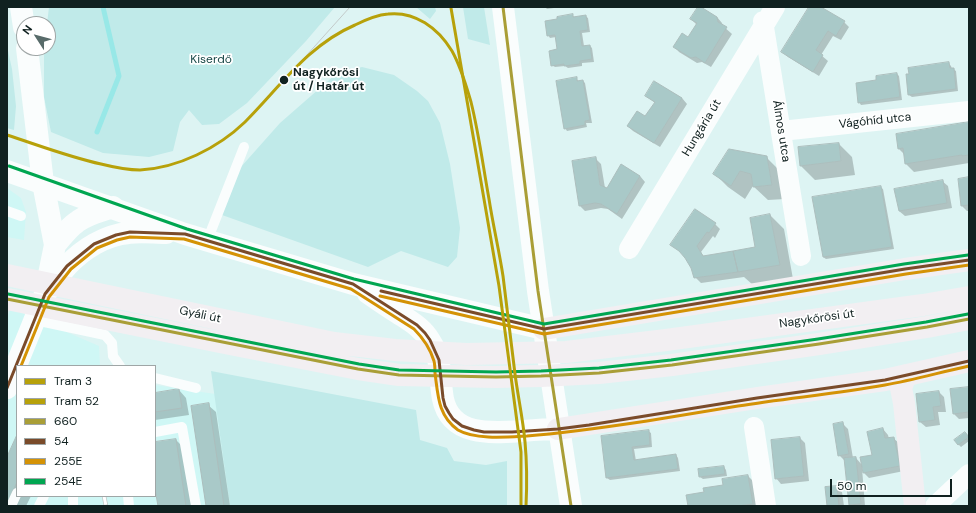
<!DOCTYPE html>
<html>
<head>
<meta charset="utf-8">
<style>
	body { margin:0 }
	#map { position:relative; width:976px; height:513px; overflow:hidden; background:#ddf4f3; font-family:"DM Sans",sans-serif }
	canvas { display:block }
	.frame { position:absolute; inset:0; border:8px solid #102120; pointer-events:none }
	.legend { position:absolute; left:16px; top:365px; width:140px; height:132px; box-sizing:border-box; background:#fff; border:1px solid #9fa6a6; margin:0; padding:5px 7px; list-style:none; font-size:12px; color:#102120 }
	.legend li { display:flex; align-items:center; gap:8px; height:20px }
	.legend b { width:20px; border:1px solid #9fa6a6 }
	.north { position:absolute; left:16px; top:16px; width:40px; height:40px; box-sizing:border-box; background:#fff; border:1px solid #9fa6a6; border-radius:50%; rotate:306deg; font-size:11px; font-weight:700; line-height:16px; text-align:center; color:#102120 }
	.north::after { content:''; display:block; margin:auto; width:14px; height:18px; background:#586b6a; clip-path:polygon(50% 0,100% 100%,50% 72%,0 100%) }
	.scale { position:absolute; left:830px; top:479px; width:122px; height:18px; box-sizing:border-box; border:2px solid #102120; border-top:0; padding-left:5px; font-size:12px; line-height:14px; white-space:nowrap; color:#102120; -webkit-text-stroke:3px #fff; paint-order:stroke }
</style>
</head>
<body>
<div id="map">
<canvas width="976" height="513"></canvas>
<div class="frame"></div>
<ul class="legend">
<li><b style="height:5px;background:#b7a10a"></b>Tram 3</li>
<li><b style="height:5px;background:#b7a10a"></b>Tram 52</li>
<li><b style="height:5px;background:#a99e37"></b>660</li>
<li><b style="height:5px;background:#7a4b2a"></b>54</li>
<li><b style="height:5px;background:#d49205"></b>255E</li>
<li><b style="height:5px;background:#00a651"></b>254E</li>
</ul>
<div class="north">N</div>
<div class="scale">50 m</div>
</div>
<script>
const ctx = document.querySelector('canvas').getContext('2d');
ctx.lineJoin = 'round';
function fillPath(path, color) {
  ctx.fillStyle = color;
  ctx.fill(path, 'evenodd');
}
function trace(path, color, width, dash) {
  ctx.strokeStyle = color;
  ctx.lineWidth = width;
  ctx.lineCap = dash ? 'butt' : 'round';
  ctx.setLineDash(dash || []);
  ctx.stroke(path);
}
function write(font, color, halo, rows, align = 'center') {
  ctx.font = font + ' "DM Sans",sans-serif';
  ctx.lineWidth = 3.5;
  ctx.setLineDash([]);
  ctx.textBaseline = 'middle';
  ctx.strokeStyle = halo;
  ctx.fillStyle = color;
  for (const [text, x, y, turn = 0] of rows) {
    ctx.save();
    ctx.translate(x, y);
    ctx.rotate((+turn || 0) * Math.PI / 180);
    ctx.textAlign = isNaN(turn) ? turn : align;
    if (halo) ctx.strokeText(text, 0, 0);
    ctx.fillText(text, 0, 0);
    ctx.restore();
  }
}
const built = new Path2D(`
	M7,188L21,198L26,212L24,240L7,237Z
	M11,308L99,346L100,366H17V496H155V385L215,394L230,506H7V317Z`);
const green = new Path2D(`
	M49,7H335L306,41L247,103L219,124L202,125L189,110L180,122L173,151L149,157L103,153L51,132L44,97V54L45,48H48V24H47Z
	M416,7H435L436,11L430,19Z
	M463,7H484L490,45L468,39Z
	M7,46L12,69L16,106L14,130L7,128Z
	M362,67L394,75L417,91L428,101L440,123L450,164L460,228L457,257L448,267L401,251L368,267L222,215L240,168L280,123L336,74Z
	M211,371L416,410L420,440L447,448L454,461L486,465L507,461V506H230Z`);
const shadow = new Path2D(`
	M545,7H561L547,9Z
	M699,7L717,17L722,23L723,26L732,34L711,67L702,62L697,63L679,52L674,46L689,38L697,25L691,19Z
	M810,7H819L844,22L849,27L841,40L833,36L821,55L828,61L819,76L788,57L783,52Z
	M572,15L575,18L585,16L588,18L590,32L582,33L584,46H590L592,48L594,62L582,63V66L568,68L565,66L555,67L552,65L558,50L556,37L550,38L548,35Z
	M949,64L951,66L952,69H953L956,71L958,91L912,97L909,95L907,75Z
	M897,74L899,76L902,100L861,105L859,102L878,81Z
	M576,78L579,82L583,81L585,83L592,123H586L587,127L567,131L565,128Z
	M655,82L682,98L687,104L660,147L633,131L628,126L645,117L655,103L646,96Z
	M969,123V163L914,172L906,164L905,155L899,149L897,135Z
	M839,144L852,157L855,175L815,180L801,166Z
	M766,157L780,171L785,199L768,200L753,186L745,199L728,187L715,174Z
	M595,158L601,164L605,188L607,189L622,165L640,176L645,182L622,219L608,209L601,208L585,211L580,206Z
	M969,178V211H967L962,206Z
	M942,181L948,186L952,208L905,216L899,211L896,190Z
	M880,187L883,189L894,249L826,259L823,257Z
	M770,215L784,229L793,279L753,285L744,277L701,283L695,277L692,268L683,254L672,245L715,224L720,229L715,238L713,236L701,252L704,257L756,248Z
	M969,388V418L959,419L954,414Z
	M179,390L186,398L189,415L155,420V394Z
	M939,392L944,397L946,412H938L940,425L926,427L920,422L917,395Z
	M208,405L216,412L230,506H207Z
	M843,424L848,429L853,458H856L862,465L873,455L883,429L888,435L889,439L893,438L899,443L904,471L869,478L864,473L863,468H862L865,506H851L850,505L845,461L839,455Z
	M648,431L651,433L652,447L634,449L636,461L676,455L678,458L680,471L610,480L607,478L602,437Z
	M966,435L969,441L961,447L958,444Z
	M17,437V496H31L26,506H7V460Z
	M800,438L805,443L809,481L781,484L776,478Z
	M176,440L184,448L192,506H159L155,482V443Z
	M724,467L726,470L727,476L703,479L700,477Z
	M748,476L756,484L759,506H689L705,493Z
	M837,487L842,492L844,506H828Z`);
const stream = new Path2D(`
	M97,132L119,76L103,7`);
const building = new Path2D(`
	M698,7H701L717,17L718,22L727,27L705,63L696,57L691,58L673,47L682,33L688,37L697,23L690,19Z
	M809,7H821L845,21L836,36L828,31L816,50L823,55L813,72L781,52Z
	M573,14V17L586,15L588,30L580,31L582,46L590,45L592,59L580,61V64L564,66V64L551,66L549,51L557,49L555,35L547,36L545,21L557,19V17Z
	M949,62L950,68H954L956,89L908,95L906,74H909L908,68Z
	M897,73L900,97L858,103L856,83L876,80V76Z
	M577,77V81L583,80L590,120L585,121V125L564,129L556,81Z
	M654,81L682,98L654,143L627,126L637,111L645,116L655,102L645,96Z
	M969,122V155L962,156V155L905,164L903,148L898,149L896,134Z
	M839,143L841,161L800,166L798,147Z
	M729,149L767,156L772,185L753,187L751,174L740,171L731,186L713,174Z
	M596,157L600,185L607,188L621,164L640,176L617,214L601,204L595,203L579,206L572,161Z
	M969,177V205L961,206L958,179Z
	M943,180L947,203L899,211L894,189Z
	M881,186L892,247L823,257L812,197Z
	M695,209L716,223L709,233L707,232L697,246L703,256L733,251L738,272L694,278L691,268L685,258L679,251L670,245Z
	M770,214L780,265L738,272L733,251L755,247L750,218Z
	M969,387V412L953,414L950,389Z
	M179,389L182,408L155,412V393Z
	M939,391L941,406L933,407L935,420L919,422L916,394Z
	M209,403L224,506H206L191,406Z
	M843,422L849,454L838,456L833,424Z
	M883,428L885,438L894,437L900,466L863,473L860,457L872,455L867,432Z
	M649,430L650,445L632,447L634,460L676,454L678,469L606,478L601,436Z
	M965,432L969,437L958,445L954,440Z
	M17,435V482L7,504V457Z
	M800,437L804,476L775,479L771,440Z
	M176,439L186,506H158L155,489V442Z
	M856,457L861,504L849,505L844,458Z
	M724,466L725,474L699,477L698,469Z
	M748,475L753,504L738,506H688L686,495L704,492L703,488L723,485L722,479Z
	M837,486L839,506H827L825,487Z`);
const lane = new Path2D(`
	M7,211L21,216
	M207,241L244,147
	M35,320L105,335L112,343L113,356L120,366
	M155,378L196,388
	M155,432L182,427L196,506
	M128,496L129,506
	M11,506L17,493
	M39,506L44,496
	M73,506V496`);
const street = new Path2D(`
	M763,21L801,256
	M781,131L969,111
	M629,249L775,7
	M754,427L766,506
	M935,506L969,474`);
const secondary = new Path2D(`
	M21,7L24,27
	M503,7L538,291L571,506
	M7,171L185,234L353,284L544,329
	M55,245C62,237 68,228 77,222C87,214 101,211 113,207
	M48,290C54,282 60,274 67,266C83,249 105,235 129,233C141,231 154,233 166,233
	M368,293C378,300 388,307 398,313C410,321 423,328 430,341C443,361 439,378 443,399C451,437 492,433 522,431C534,430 546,429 558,429
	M7,388L45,294L55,245L43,183L27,48`);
const primary = new Path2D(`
	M7,275L334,343L395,350L466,354L566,352L666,340L923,305L969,297
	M7,299L230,344L358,369L399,375L446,376L496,377L541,376L599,373L672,365L819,344L927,327L969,319
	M544,329L905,269L969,260
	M906,375L901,388L904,403L915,506
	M558,429L757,398L885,380L969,361`);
const tram = new Path2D(`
	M288,76L350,7`);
const rail = new Path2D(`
	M104,496L106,506`);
const bus1 = new Path2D(`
	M503,7L538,291L571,506
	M7,299L358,369L399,375L496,377L541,376L599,373L672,365L819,344L927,327L969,319`);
const bus2 = new Path2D(`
	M381,291L544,329L905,269L969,260
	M7,388L45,294L67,266L94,244L116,235L130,232L185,234L353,284L417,325L425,333L430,340L439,360L443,398L445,406L449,413L453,419L462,426L474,430L484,432H512L558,429L589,425L757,398L885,380L969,361`);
const bus3 = new Path2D(`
	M380,296L544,334L906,274L969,265
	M21,366L49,297L71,269L97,248L117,240L130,237L184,239L351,289L414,329C423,338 430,348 434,361C435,365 435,369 435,373C438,395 438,416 458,430C475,440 508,437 527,436C567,433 607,427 647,421C677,416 707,411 738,406C787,398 836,394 885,385C913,380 941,372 969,366`);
const bus4 = new Path2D(`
	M9,166L187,229L354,279L544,324L904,264L968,255
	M8,294L359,364L399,370L496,372L541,371L599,368L671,360L818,339L926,322L968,314`);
const tram1 = new Path2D(`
	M7,135C38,145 69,157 101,164C113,167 127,170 140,170C178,168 218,148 245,122C280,87 308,45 355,25C365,20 376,15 388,14C415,11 438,28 452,51C461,67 466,85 471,102C479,134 483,166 489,199C493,225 499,250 503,276C507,309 511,341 515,374C518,397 523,419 525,442C527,463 527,485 526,506`);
const tram2 = new Path2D(`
	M451,8L499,286L521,452V506`);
const markers = [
	[284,80,5,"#102120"]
];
const parkNames = [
	["Kiserdő",211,60]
];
const stopNames = [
	["Nagykőrösi",293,73],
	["út / Határ út",293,87]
];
const streetNames = [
	["Vágóhíd utca",875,121,-6],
	["Hungária út",702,128,-59],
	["Álmos utca",781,131,81],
	["Gyáli út",200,315,12],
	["Nagykőrösi út",817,319,-8]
];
fillPath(built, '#cff7f5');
fillPath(green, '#c0eae9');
fillPath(shadow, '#0003');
trace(stream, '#98e8e7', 5);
fillPath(building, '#a9c9c8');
trace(building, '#acbebd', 1);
trace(lane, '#fafdfd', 10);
trace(street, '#fafdfd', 20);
trace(secondary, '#fafdfd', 22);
trace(primary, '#f2eff2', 22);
trace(tram, '#c3cac9', 1);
trace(rail, '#c3cac9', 4.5);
trace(rail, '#fff', 3, [9]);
trace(bus1, '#a99e37', 3);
trace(bus2, '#7a4b2a', 3);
trace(bus3, '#d49205', 3);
trace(bus4, '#00a651', 3);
trace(tram1, '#b7a10a', 3);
trace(tram2, '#b7a10a', 3);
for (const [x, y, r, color] of markers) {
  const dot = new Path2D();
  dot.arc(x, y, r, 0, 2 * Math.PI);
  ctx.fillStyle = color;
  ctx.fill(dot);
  trace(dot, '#fff', 1.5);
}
write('12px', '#174746', '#fff', parkNames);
write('bold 12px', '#102120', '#fff', stopNames, 'left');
write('12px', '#102120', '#fff', streetNames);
</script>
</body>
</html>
